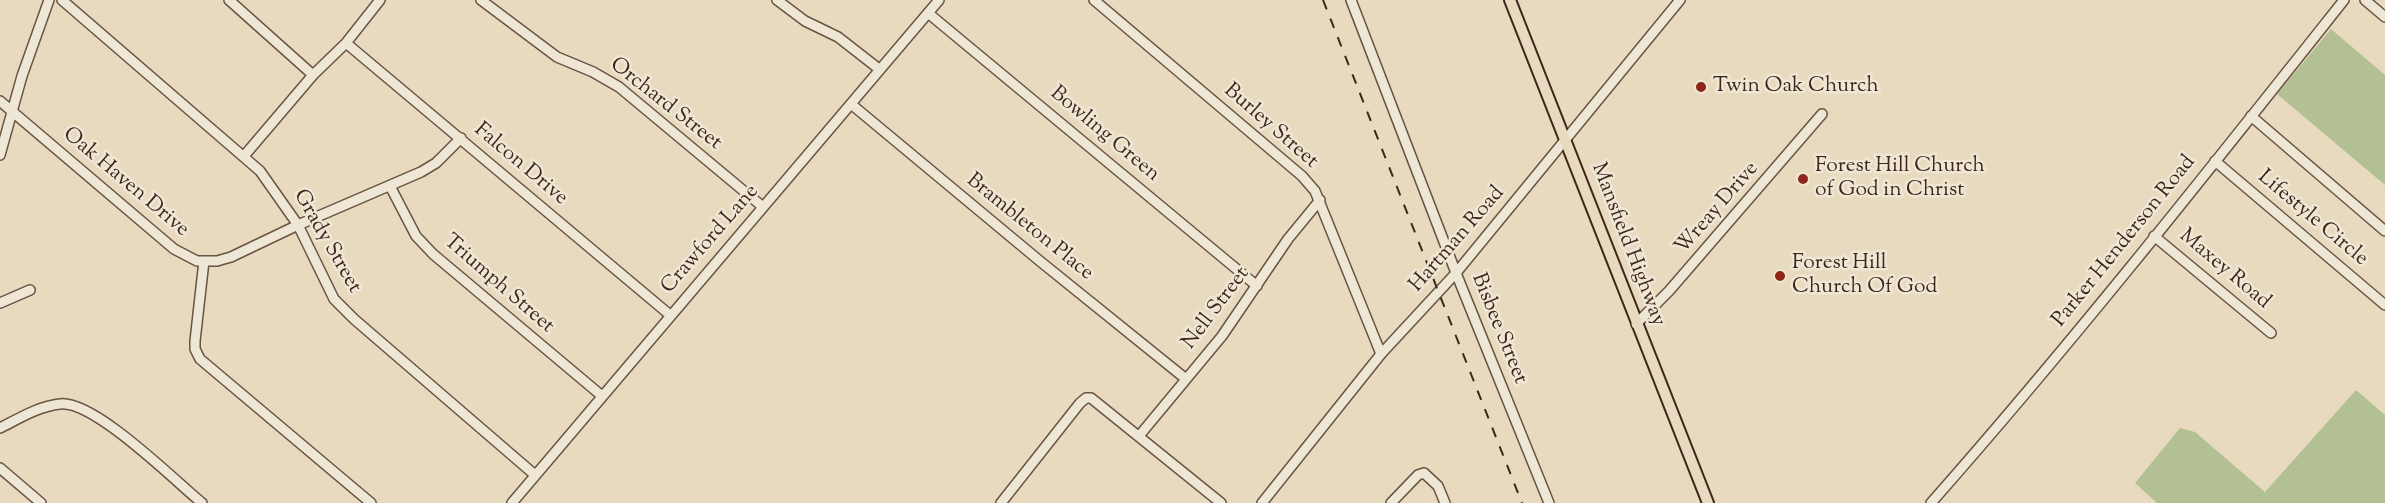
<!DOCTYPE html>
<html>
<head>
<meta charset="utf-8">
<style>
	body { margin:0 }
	canvas { display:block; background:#e7dabf }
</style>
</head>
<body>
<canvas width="2385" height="503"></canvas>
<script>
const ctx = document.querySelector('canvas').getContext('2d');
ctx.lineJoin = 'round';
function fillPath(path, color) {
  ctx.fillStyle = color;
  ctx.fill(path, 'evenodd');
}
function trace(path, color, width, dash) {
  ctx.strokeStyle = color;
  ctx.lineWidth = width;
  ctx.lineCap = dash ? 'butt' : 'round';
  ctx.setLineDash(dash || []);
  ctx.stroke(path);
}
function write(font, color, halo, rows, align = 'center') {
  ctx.font = font + ' "Sorts Mill Goudy",serif';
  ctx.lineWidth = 5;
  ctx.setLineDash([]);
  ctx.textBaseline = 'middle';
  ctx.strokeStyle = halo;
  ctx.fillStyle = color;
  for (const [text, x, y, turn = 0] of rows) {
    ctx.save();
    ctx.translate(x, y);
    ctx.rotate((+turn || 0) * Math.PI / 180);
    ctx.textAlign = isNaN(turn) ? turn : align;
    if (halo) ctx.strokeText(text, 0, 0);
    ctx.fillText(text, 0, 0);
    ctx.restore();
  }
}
const green = new Path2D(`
	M2331,29L2385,75V185L2277,94Z
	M2356,390L2385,415V503H2157L2135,483L2180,428L2195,432L2265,492Z`);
const minor = new Path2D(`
	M62,0L260,171L298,225L334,299L354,319L535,475
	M229,0L313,75
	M481,0L557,57L593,72L619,87L763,207
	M777,0L805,21L838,37L879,69
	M1094,0L1302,176L1315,191L1381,354
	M1351,0L1456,273L1549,503
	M2365,0L2385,17
	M928,13L1257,286
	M346,43L670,315
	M0,101L174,249L197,261H217L231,257L298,225L421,172L436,163L461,138
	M851,104L1041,262L1186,379
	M2251,116L2385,231
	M0,155L22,76L49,0
	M244,156L313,75L346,43L380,0
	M2215,161L2385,305
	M390,186L416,236L433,254L602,396
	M2154,236L2271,333
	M204,261L195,341V349L200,359L371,503
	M0,303L30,290
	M1636,324L1669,291L1822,114
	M0,428C18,419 39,406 60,404C94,400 174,480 202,503
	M1139,436L1222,336L1288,239L1320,200
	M0,468L41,503
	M512,503L939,0
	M1001,503L1080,403L1086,398H1091L1221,503
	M1262,503L1381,354L1456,273L1680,0
	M1391,503L1418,475L1424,473L1438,486L1445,503
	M1931,503C2074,341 2209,170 2344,0`);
const major = new Path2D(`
	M1510,0L1708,503`);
const rail = new Path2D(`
	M1323,0L1522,503`);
const markers = [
	[1701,87,6,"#8f2418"],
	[1803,179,6,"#8f2418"],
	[1780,276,6,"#8f2418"]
];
const poiNames = [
	["Twin Oak Church",1713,87],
	["Forest Hill Church",1815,167],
	["of God in Christ",1815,191],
	["Forest Hill",1792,264],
	["Church Of God",1792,288]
];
const streetNames = [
	["Orchard Street",665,105,38],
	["Burley Street",1270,127,41],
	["Bowling Green",1104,135,40],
	["Falcon Drive",520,165,40],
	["Oak Haven Drive",125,183,40],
	["Wreay Drive",1718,209,-49],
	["Lifestyle Circle",2312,219,40],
	["Brambleton Place",1029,228,39],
	["Crawford Lane",711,240,-49],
	["Hartman Road",1458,240,-49],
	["Grady Street",326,242,60],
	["Parker Henderson Road",2125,242,-51],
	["Mansfield Highway",1627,245,69],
	["Maxey Road",2224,270,40],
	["Triumph Street",498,285,41],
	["Nell Street",1217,309,-53],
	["Bisbee Street",1498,329,68]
];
fillPath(green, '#b2c094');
trace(minor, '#6a5343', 12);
trace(major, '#40261a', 14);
trace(minor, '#efe7d5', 9);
trace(major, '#e7dabf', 10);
trace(rail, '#40261a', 2, [10, 10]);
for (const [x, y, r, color] of markers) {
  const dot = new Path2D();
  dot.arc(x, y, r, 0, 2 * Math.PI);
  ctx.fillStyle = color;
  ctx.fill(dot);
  trace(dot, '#efe7d5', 2);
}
write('21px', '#40261a', '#efe7d5', poiNames, 'left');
write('21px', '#40261a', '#efe7d5', streetNames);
</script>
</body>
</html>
